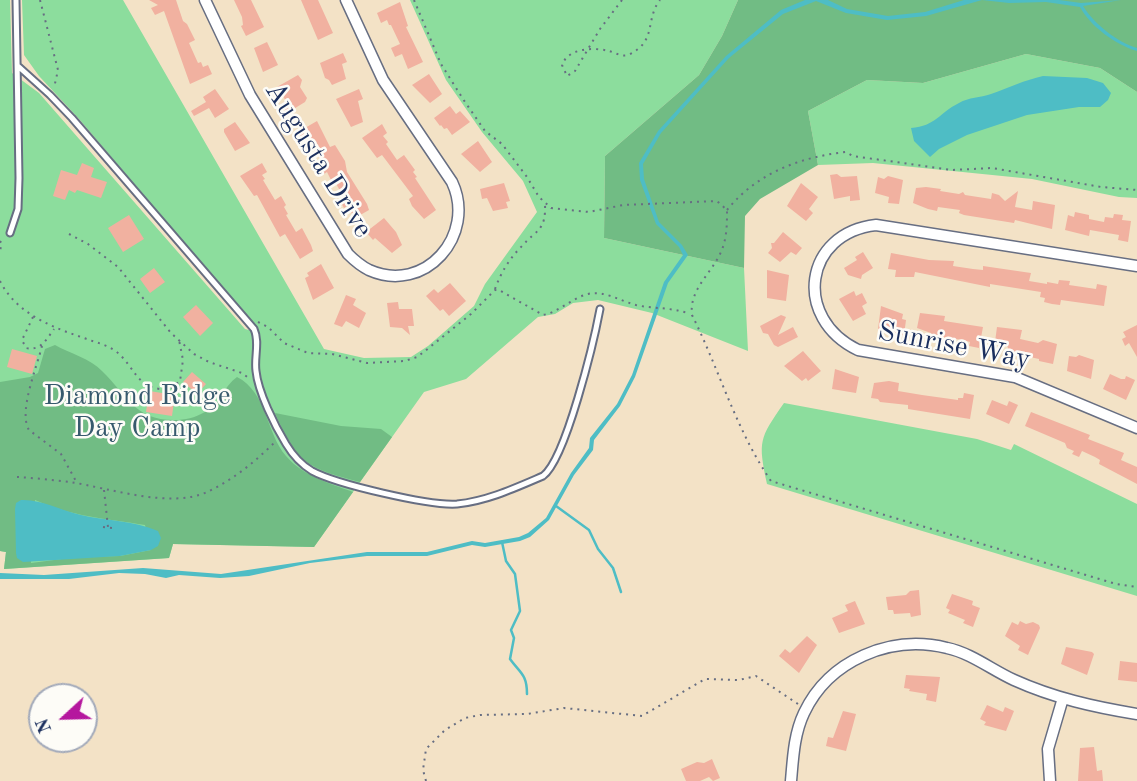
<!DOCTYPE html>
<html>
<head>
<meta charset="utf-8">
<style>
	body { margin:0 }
	#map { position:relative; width:1137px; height:781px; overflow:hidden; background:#f3e2c6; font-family:"Old Standard TT",serif }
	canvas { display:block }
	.north { position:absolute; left:28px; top:683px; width:70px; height:70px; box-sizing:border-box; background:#fdfcf7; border:2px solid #a3aaba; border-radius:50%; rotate:248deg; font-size:19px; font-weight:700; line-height:28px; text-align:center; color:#1b2f5e }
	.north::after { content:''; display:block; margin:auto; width:24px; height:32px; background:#b5179e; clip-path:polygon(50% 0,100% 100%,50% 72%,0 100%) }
</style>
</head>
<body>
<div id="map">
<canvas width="1137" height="781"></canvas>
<div class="north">N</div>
</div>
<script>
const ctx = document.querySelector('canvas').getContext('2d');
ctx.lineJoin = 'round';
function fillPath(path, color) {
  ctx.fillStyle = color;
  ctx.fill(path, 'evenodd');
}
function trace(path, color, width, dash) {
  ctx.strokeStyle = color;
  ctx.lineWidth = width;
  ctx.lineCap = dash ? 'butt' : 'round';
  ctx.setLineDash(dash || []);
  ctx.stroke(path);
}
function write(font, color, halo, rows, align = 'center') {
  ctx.font = font + ' "Old Standard TT",serif';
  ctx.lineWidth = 5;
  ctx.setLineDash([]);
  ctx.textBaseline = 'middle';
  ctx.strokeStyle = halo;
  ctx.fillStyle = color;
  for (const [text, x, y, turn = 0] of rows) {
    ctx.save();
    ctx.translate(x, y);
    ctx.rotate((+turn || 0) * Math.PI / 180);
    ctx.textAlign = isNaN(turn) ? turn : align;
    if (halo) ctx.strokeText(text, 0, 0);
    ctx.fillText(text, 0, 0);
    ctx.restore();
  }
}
const green = new Path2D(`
	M0,0H10L12,73L39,93L245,329L260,333L79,119L39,76L24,55L22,0H123L324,349L364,358L411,357L428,346L474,306L485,284L537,212L523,181L482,132L446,80L410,0H738L722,36L699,75L605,156L604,238L744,268L748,351L652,313L598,300L573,303L555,314L538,317L466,379L424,392L314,547L173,544L169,558L4,569L6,552L0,551Z
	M1026,54L1100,68L1137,92V198L1119,197L1032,179L873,163L818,165L808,111L867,80L923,83Z
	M784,403L977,439L1011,450L1014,444L1137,504V596L767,484C758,441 759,439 784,403Z`);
const forest = new Path2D(`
	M738,0H1137V92L1100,68L1026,54L923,83L867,80L808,111L818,165L760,199L745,216L744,268L604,238L605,156L699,75L722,36Z
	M55,345C69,353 91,359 102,371C127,395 134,420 174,420C186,420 194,418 205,412C219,404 224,386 237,377C267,392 266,433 286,456C303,476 329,483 353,492L314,547L173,544L169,558L4,569L6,552L0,551V382L30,377L38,373L45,349ZM35,500C69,516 108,519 145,525L151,550L120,556L77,557L31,563Z
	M275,413L341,426L381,429L392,437L360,482C307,468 298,464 275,413Z`);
const water = new Path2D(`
	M805,0H828L847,9L888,16L925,12L964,0H1059L1081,3L1121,0L1083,6C1094,24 1117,42 1137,48V51C1116,45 1090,26 1080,7L1046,2L1009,3L982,0L926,16L887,20L846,13L816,1L783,14L729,58L661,133L643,164L644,179L659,222L682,245L688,255L668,283L635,377L620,406L594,440L593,450L574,475L549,520L530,537L520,541L485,547L472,545L427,556H367L310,563L249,576L220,578L179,575L166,578L145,574L119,573L69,579H0V573L44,575L143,568L221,574L367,552H427L472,541L485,543L519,537L528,533L546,518L571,473L589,448L590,438L617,404L632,375L664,282L683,255L679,247L656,224L640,180L639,163L658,131L726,56L781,10Z
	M1043,76L1087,78L1103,83L1111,93L1108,100L1100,107H1079L1027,115L967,135L939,149L930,157L914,141L911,128C936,126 939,113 959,103C969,97 980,98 991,94C1008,88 1025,80 1043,76Z
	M21,500C41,499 60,510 81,515C106,521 133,520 158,531L161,538L158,546L151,550L120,556L23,562L17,558L16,553L15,509L16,503Z`);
const stream = new Path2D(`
	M556,506L589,530L598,549L613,568L621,592
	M502,542L506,561L515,574L520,611L511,630L514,638L510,659C520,673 527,674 527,694`);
const building = new Path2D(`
	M149,0H176L183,21L187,24L195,40L189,43L198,63L201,62L203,67L208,65L212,74L190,84L164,11L155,15L151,8L158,5Z
	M234,0H251L264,27L246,36L241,26L243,25L242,17Z
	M301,0H318L333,33L318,40Z
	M400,2L408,26L406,27L423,62L408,69L402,54L395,57L391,48L400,44L391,25H389L387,20L381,23L377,13Z
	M267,42L278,65L263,72L254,48Z
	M343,53L347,62L342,64L346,79L332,85L329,80L325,78L320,63Z
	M429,74L442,94L430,103L412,85Z
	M298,75L302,80L300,87L307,98L305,102L287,113L281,104L286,101L277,87Z
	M215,89L229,109L215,118L209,108L194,116L191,111L206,102L203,97Z
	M359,89L363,99L358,101L363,122L351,127L336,99Z
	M450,106L456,114L460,111L470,122L452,135L447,128L444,129L441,125L440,126L434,118Z
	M317,121L330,147L335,145L345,161L347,172L367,204L369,210L355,218L347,206L344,208L339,199L343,196L334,180H331L327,172L324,174L318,164L322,162L310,143L308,145L304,141L298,132Z
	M235,122L250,143L235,151L224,132V129Z
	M382,124L387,133L383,136L388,142L386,144L397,160L404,155L415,170L413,172L417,177L415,178L436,210L424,219L412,206L409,199L413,196L382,155L377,158L362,138Z
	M478,141L492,162L480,172L461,154Z
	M82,163L94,168L91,177L107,182L101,198L77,190L75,193L69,190L65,200L53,196L61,170L77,175Z
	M262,163L267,172L262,175L265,179L263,180L275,200L281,196L286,205L284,207L288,214L286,215L296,232L302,228L311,245L313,251L300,259L285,234L280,237L257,195L254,196L240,176Z
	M837,174L841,177L857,176L860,200L850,201V196L834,199L830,175Z
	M888,176L903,180L899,204L888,203L889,197L875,193L878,177L884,179Z
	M504,183L510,201L506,202L508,208L493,211L487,198L482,199L480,189Z
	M801,183L818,197L809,209L813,213L806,221L787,206Z
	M926,187L941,189L940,191L959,194L963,192L965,195L991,199L992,193L999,195L1005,201L1018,191L1015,207L1032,210L1033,201L1055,205L1052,229L1015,220L1014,223L964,215L959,213L960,210L938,207L937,211L928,209L913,203L916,188Z
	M1075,212L1089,215V219L1104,222L1105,217L1113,218L1114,214L1123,215L1122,220L1131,221L1128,242L1118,240L1119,235L1090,230L1089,236L1065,230L1068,215L1074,217Z
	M129,215L144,239L123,252L108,228Z
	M384,218L396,232L402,245L392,253L375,238L373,240L366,232Z
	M783,232L802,248L796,255L791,252L780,262L768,253L772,248L771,243H774Z
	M863,252L873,268L862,275L861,279L848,275L844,268L857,260L855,257Z
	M891,253L929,260L954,261L953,266L973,269L983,270V266L1031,273L1029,281L1047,284V282L1058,284L1059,280L1070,281L1069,285L1096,289L1097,284L1107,286L1104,306L1061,300L1060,305L1052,304L1044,302L1045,298L1040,297L1041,292L990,284V287L915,272L914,277H895L896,270L888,269Z
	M321,264L334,288L313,300L305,278L309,276L307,273Z
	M154,268L165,282L150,293L140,279Z
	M767,270L789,275L786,301L767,298Z
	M450,283L466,301L449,316L443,309L440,311L426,296L434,289L438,293Z
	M854,291L856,296L862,293L867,303L862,306L866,314L853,321L839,299Z
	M346,295L356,299L353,305L366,313L359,328L346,321L342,327L334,324Z
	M398,302L399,309H412L414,326H408L410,335L402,328L390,327L387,303Z
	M196,305L213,323L200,336L183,317Z
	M881,306L903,314L902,319L906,320L904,335L878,329Z
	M920,313L945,316L944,321L983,327L979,348L969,346L970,342L963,340L941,337V340L931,338V333L917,328Z
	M781,315L786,317L778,335L793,327L798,337L778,347L774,345L768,334L763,333L760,326Z
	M1137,325V357L1129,343L1125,346L1122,339L1126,337L1123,332Z
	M997,327L1022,330L1020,339L1038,343L1043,340L1057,344L1053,364L1039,361V359L1007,352L1008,347L995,342Z
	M12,349L37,356L32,374L7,367Z
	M803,351L821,371L808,381L806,378L802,381L784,366Z
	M1079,355L1094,360L1091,379L1067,371L1069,356L1076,357Z
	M835,369L859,377L856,393L832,389Z
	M192,372L206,384L197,394L183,382Z
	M1110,374L1121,379H1125L1126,376L1135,380L1126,400L1103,389Z
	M889,381L899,383L898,391L922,395L958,400V398H963L964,393L974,395L970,419L908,409V405L880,402L878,399L871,398L874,383Z
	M149,391L175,395L172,416L146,412Z
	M992,400L1007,406L1009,401L1018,405L1009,424L986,414Z
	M1031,412L1090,435L1088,439L1124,453L1121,460L1137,467V484L1099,464L1100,460L1095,457L1082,451L1079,457L1072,454L1074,451L1067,448L1065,443L1025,426Z
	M919,590L921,615L911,617L910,613L894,614L893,610H888L886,597L906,595L910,591Z
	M952,594L973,601L972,605L980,608L973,627L963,623L965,620L948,613L950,610L946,608Z
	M855,601L865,624L839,633L832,618L848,611L845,605Z
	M1020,621L1026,624L1033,622L1039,625L1040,628L1028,655L1018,650L1020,646L1005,636L1012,622L1018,625Z
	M807,636L817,645L799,673L779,656L785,649L790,653Z
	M1066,647L1092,652L1094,654L1087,675L1061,664Z
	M1120,661L1137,663V682L1118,680Z
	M906,675L940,677L936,702L926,700L927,694L909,691L910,689L904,688Z
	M987,705L1003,712L1005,707L1014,711L1006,731L984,725L986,722L980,719Z
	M843,711L856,714L846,751L826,746L828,737L833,738Z
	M1094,747L1097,771L1102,770L1103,781H1078L1080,748Z
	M712,759L720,778L713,781L709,777L700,781H686L681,769L697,762L704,763Z`);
const path = new Path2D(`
	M40,0L58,70L54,88
	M414,0L441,64L463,99L485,131L502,144L527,177L539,197L551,208L589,212L623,205L717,201L727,210C727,225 727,240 720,254C710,275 689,290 692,315C719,369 736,430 771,481L1116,584L1137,587
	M622,0L600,29L575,71L567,76L562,65C568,48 593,47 609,51C616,53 623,58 630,54C657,41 645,19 660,0
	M727,210C757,173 800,157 846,152L853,156L952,170L992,168L1101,187L1137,190
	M69,234L88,244L118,267L171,333L194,354L209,362L242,373L250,379
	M0,241L2,244L0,250
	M0,281C16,313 51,327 84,338C94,342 105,344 114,350C136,365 135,392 170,389L180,381L183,360L179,340
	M495,289C501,272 510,258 522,246C537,229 546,231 545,204
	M33,317L22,340L26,348C41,351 46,340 54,329
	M258,322L268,327L284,343L308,353L332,354L367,363L405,361L417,357L425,351L471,314L495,290H499L543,315C559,312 572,298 588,294C604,290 620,301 636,305C654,309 672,307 690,314
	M42,346C37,367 18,412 29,430L61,454L77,483
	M17,477C34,478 52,480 70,482C109,488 170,509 207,492C233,480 256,461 276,441
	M104,490L108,527
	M103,527L112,528
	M426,781L423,770L426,749L445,730L465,718L480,715L527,714L564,708L642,716L705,679L739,680L756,676L798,704`);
const lane = new Path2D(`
	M19,67L50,95L72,118L254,329C260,342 254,357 256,371C258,392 275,426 286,444C292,454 302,465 312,471C336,484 429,506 457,504C487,501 515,488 543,476C566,459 594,341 600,309
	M10,233L18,209L19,178L16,0`);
const street = new Path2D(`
	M205,0L250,95L348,254C354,260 361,266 369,270C425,295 477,235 452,182L383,80L346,0
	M1137,266L876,225C804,233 792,318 858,350L1015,377L1137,428
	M791,781C793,758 794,734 804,713C829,660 891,634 947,648C971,653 992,670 1014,680C1054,698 1094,707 1137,714
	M1050,781L1048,749L1063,698`);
const streetNames = [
	["Augusta Drive",318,160,58],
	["Sunrise Way",954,346,11]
];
const parkNames = [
	["Diamond Ridge",137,397],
	["Day Camp",137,429]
];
fillPath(green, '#8cdd9d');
fillPath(forest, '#71bc84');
fillPath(water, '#4ebdc5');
trace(stream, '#4ebdc5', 2.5);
fillPath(building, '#f1b1a0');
trace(lane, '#676e82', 9);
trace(street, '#676e82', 13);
trace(path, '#676e82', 2, [2, 5]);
trace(lane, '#fff', 5);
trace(street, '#fff', 10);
write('28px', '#1b2f5e', '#fdfcf7', streetNames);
write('28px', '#375a6e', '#fdfcf7', parkNames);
</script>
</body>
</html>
